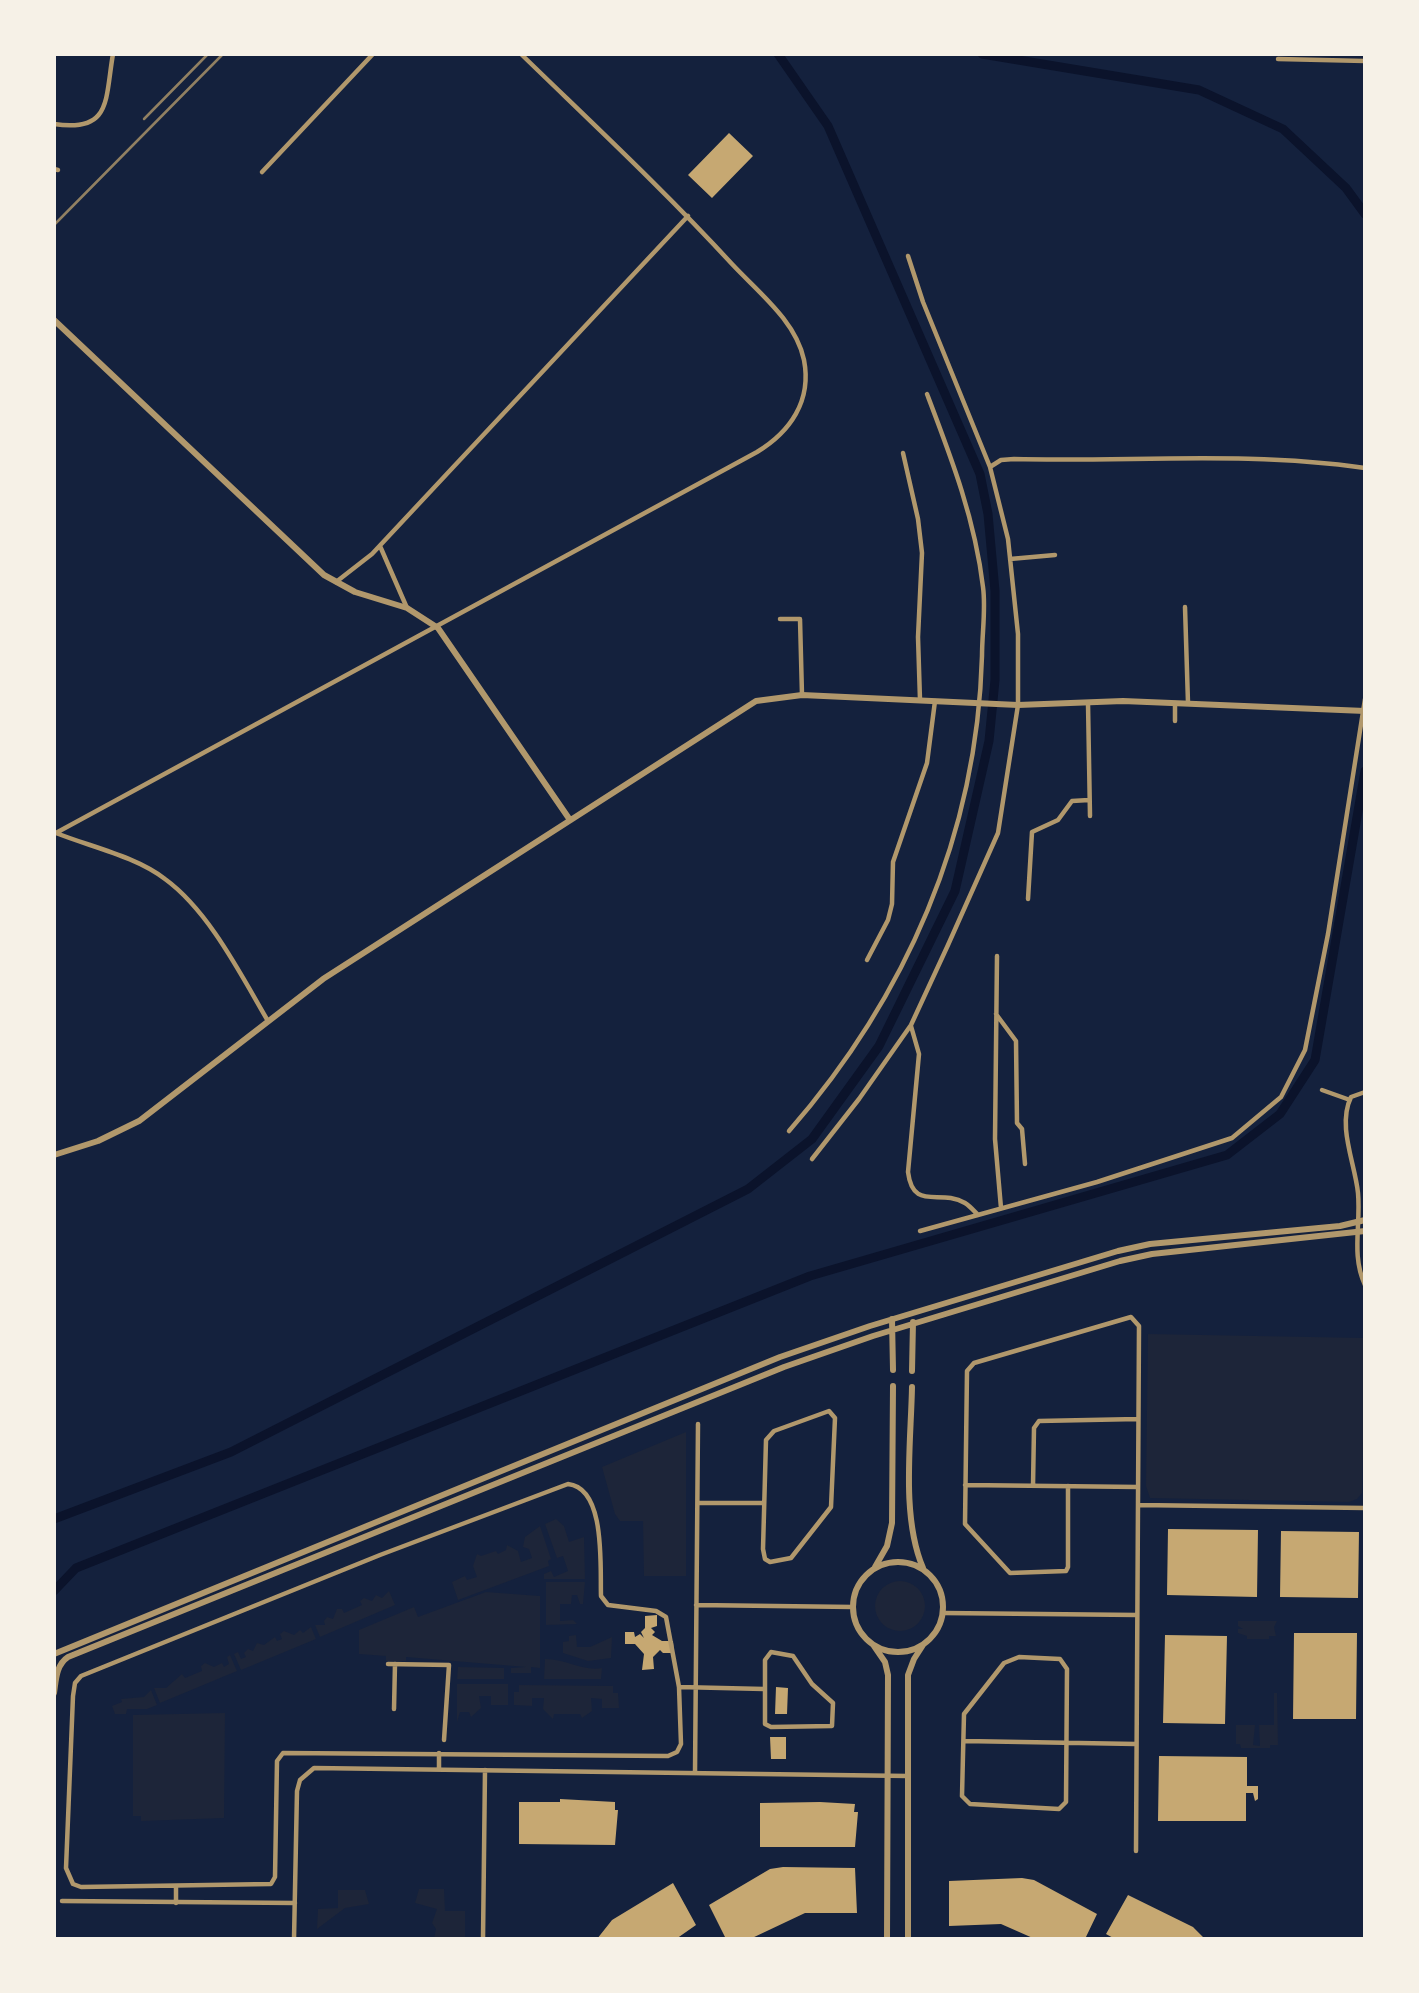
<!DOCTYPE html>
<html>
<head>
<meta charset="utf-8">
<style>
	body { margin:0 }
	#map { position:relative; width:1419px; height:1993px; overflow:hidden; background:#14213d; font-family:"Space Grotesk",sans-serif }
	canvas { display:block }
	.frame { position:absolute; inset:0; border:56px solid #f6f1e7; pointer-events:none }
</style>
</head>
<body>
<div id="map">
<canvas width="1419" height="1993"></canvas>
<div class="frame"></div>
</div>
<script>
const ctx = document.querySelector('canvas').getContext('2d');
ctx.lineJoin = 'round';
function fillPath(path, color) {
  ctx.fillStyle = color;
  ctx.fill(path, 'evenodd');
}
function trace(path, color, width, dash) {
  ctx.strokeStyle = color;
  ctx.lineWidth = width;
  ctx.lineCap = dash ? 'butt' : 'round';
  ctx.setLineDash(dash || []);
  ctx.stroke(path);
}
const green = new Path2D(`
	M1148,1334L1365,1338L1362,1493L1357,1499L1349,1502L1150,1498L1146,1486Z
	M686,1432V1576H644L643,1521H620L615,1514L602,1467Z
	M556,1519L564,1526L569,1542L584,1537L585,1579H544V1574L551,1571L554,1577L568,1571L563,1556L557,1558L545,1524Z
	M540,1526L551,1559L548,1561L549,1566L458,1600L452,1582L465,1576L467,1580L477,1577L473,1566L477,1554L481,1556L496,1551L498,1554L506,1550L507,1545L518,1551L521,1562L532,1558L529,1549L523,1547L525,1537Z
	M875 1606a25 25 0 1 1 50 0a25 25 0 1 1-50 0Z
	M546,1582H585L583,1604H580L577,1595H572L571,1604H560V1621L573,1620L577,1624L546,1625Z
	M389,1591L395,1605L320,1637L315,1625H325L324,1621L327,1617L333,1619L337,1609H342L344,1613L362,1605L360,1601L364,1598L372,1601L376,1595L382,1598Z
	M486,1592L540,1596V1668L531,1667V1673H511V1668L526,1667L406,1657V1661H386V1656L359,1654V1630L414,1607L418,1617Z
	M1238,1621H1277L1274,1627L1276,1636H1269V1639H1247V1636L1238,1633V1629H1243L1238,1626Z
	M311,1627L316,1639L241,1670L234,1654L238,1652L241,1659L246,1657L244,1653L248,1649L253,1651L257,1643L264,1645L275,1637L277,1641L282,1639L280,1634L284,1631L294,1635L300,1630L303,1633Z
	M576,1635L577,1647H590L612,1637L611,1658L588,1661L563,1653V1642L569,1641V1636Z
	M230,1655L237,1671L160,1703L154,1688H166L182,1674L185,1678L202,1671L201,1666L205,1663L214,1667L222,1663L224,1667L229,1664L227,1657Z
	M545,1659C566,1659 585,1672 602,1668L601,1679H544Z
	M458,1667L504,1668V1679H457Z
	M457,1684H508V1705H491V1696H479L481,1708L471,1717L469,1712H460L457,1722Z
	M519,1685L613,1686V1693H618L619,1708H602V1699L591,1698L592,1711L582,1718L580,1714H554L553,1719L543,1709L544,1698H532V1706L514,1705V1692H519Z
	M151,1690L157,1705L147,1709H127L126,1714H115L112,1706L122,1702L121,1699L144,1697Z
	M1274,1693H1277L1278,1745H1270V1748H1241L1240,1744H1236V1725H1255L1253,1745L1260,1746L1259,1725H1274Z
	M225,1713L224,1818L141,1821V1816H133V1715Z
	M419,1889H444L445,1911H465V1938L434,1939L436,1929L432,1923L437,1909L415,1903Z
	M338,1890H365L369,1904L345,1908L317,1929L318,1909L338,1908Z`);
const canal = new Path2D(`
	M982,54L1199,90L1283,129L1346,188L1365,214
	M54,1519L231,1452L748,1189L812,1139L879,1046L955,891L989,741L995,680V591L988,514L980,474L828,126L778,54
	M54,1591L76,1568L810,1276L1227,1155L1280,1114L1315,1060L1365,771`);
const building = new Path2D(`
	M729,133L753,156L712,198L688,175Z
	M1168,1529L1258,1530L1257,1597L1167,1595Z
	M1281,1531L1359,1532L1358,1598L1280,1597Z
	M657,1615V1626L651,1628L655,1632L652,1635L662,1641H673L674,1653H663L660,1650L653,1657L654,1669L642,1670L644,1654L635,1644H625V1632H634L635,1637L640,1634L644,1638L641,1632L645,1628V1616Z
	M1294,1633H1357L1356,1719H1293Z
	M1165,1635L1227,1636L1225,1724L1163,1723Z
	M776,1687L788,1688L787,1714H775Z
	M770,1737H786V1759H771Z
	M1159,1756L1247,1757V1786H1258V1799L1255,1801L1253,1793H1246V1821H1158Z
	M560,1799L615,1802V1810H618L615,1845L519,1844V1802H560Z
	M820,1802L855,1804L854,1812H858L855,1847H760V1803Z
	M783,1867L855,1868L857,1913H805L750,1939H726L709,1905L770,1869Z
	M1022,1878L1034,1880L1097,1914L1085,1939H1035L1001,1924L949,1926V1881Z
	M673,1883L696,1925L676,1939H597L612,1920Z
	M1128,1895L1193,1927L1205,1939H1115L1106,1934Z`);
const minor = new Path2D(`
	M1278,59L1365,61
	M54,124C112,133 105,99 113,54
	M54,169L58,170
	M262,172L373,54
	M903,453L918,519L922,553L918,637L920,700
	M990,467L1001,460L1014,459C1131,462 1248,451 1365,468
	M380,546L407,608
	M1010,559L1055,555
	M336,582L372,554L688,216
	M1185,607L1188,703
	M780,619H800L802,695
	M1088,703L1090,816
	M1175,703V721
	M56,833C91,847 135,856 165,879C209,911 241,975 268,1021
	M54,834L757,452C790,432 812,401 804,360C796,321 758,292 732,264C665,191 592,123 521,54
	M1028,899L1032,832L1058,820L1072,801L1089,800
	M997,956L995,1139L1001,1208
	M867,960L888,920L892,904L893,862L927,763L935,701
	M996,1014L1016,1041L1017,1123L1022,1129L1025,1164
	M911,1026L919,1054L908,1172C913,1212 940,1188 965,1203C970,1206 974,1211 978,1215
	M1322,1090L1350,1100
	M1365,1092L1351,1097C1337,1126 1355,1163 1358,1193C1361,1225 1351,1255 1365,1285
	M789,1131C906,997 977,835 982,656C982,633 986,609 983,587C975,519 951,457 927,394
	M812,1159L859,1099L911,1025L948,945L998,833L1018,705V634L1008,539L990,467L923,302L908,256
	M920,1231L1097,1182L1232,1138L1281,1097L1305,1050L1328,934L1365,699
	M829,1411L835,1418L831,1507L791,1558L770,1562L765,1559L763,1549L766,1440L774,1431Z
	M965,1485L1138,1487
	M1033,1486L1034,1428L1039,1421L1138,1419
	M1068,1486V1567L1066,1571L1010,1573L965,1524L967,1371L974,1363L1131,1317L1139,1326L1136,1851
	M698,1503H762
	M1138,1505L1365,1508
	M696,1605L853,1607
	M943,1613L1137,1615
	M771,1652L793,1656L812,1684L833,1703L832,1726L771,1727L765,1724V1660Z
	M1019,1657L1060,1659L1067,1669L1066,1802L1059,1809L970,1804L962,1796L964,1714L1004,1663Z
	M388,1664L449,1665L444,1740
	M679,1687L681,1744L677,1752L668,1756L283,1753L277,1761L275,1877L271,1884L81,1887L73,1884L66,1868L73,1696L75,1683L81,1676L380,1555L568,1484C606,1488 600,1566 601,1596L608,1605L656,1611L666,1617L679,1687L764,1689
	M394,1709L395,1664
	M964,1741L1136,1744
	M439,1769V1753
	M695,1773L698,1424
	M62,1901L295,1903
	M176,1903V1888
	M294,1939L297,1791L300,1780L314,1768L908,1776
	M483,1939L485,1770`);
const tertiary = new Path2D(`
	M54,320L324,575L355,592L407,608L438,628L570,820
	M54,1155L98,1141L139,1121L323,979L756,701L802,695L1018,705L1123,701L1365,711
	M892,1319L893,1370
	M912,1371L913,1322
	M912,1387C911,1443 901,1516 923,1568
	M853 1607a45 45 0 1 1 90 0a45 45 0 1 1-90 0Z
	M875,1567L887,1546L892,1523L893,1386
	M874,1646L885,1662L888,1675L887,1939
	M54,1654L780,1357L870,1326L1118,1251L1150,1244L1340,1226L1365,1220
	M54,1693C56,1680 56,1665 68,1657L784,1367L873,1336L1120,1261L1152,1254L1365,1231
	M908,1939V1675L914,1659L923,1645`);
const rail = new Path2D(`
	M144,119L208,54
	M54,225L223,54`);
fillPath(green, '#1d2539');
trace(canal, '#0b132b', 9);
fillPath(building, '#c6a872');
trace(minor, '#b1986c', 4.5);
trace(tertiary, '#b1986c', 6);
trace(rail, '#918062', 2.5);
</script>
</body>
</html>
